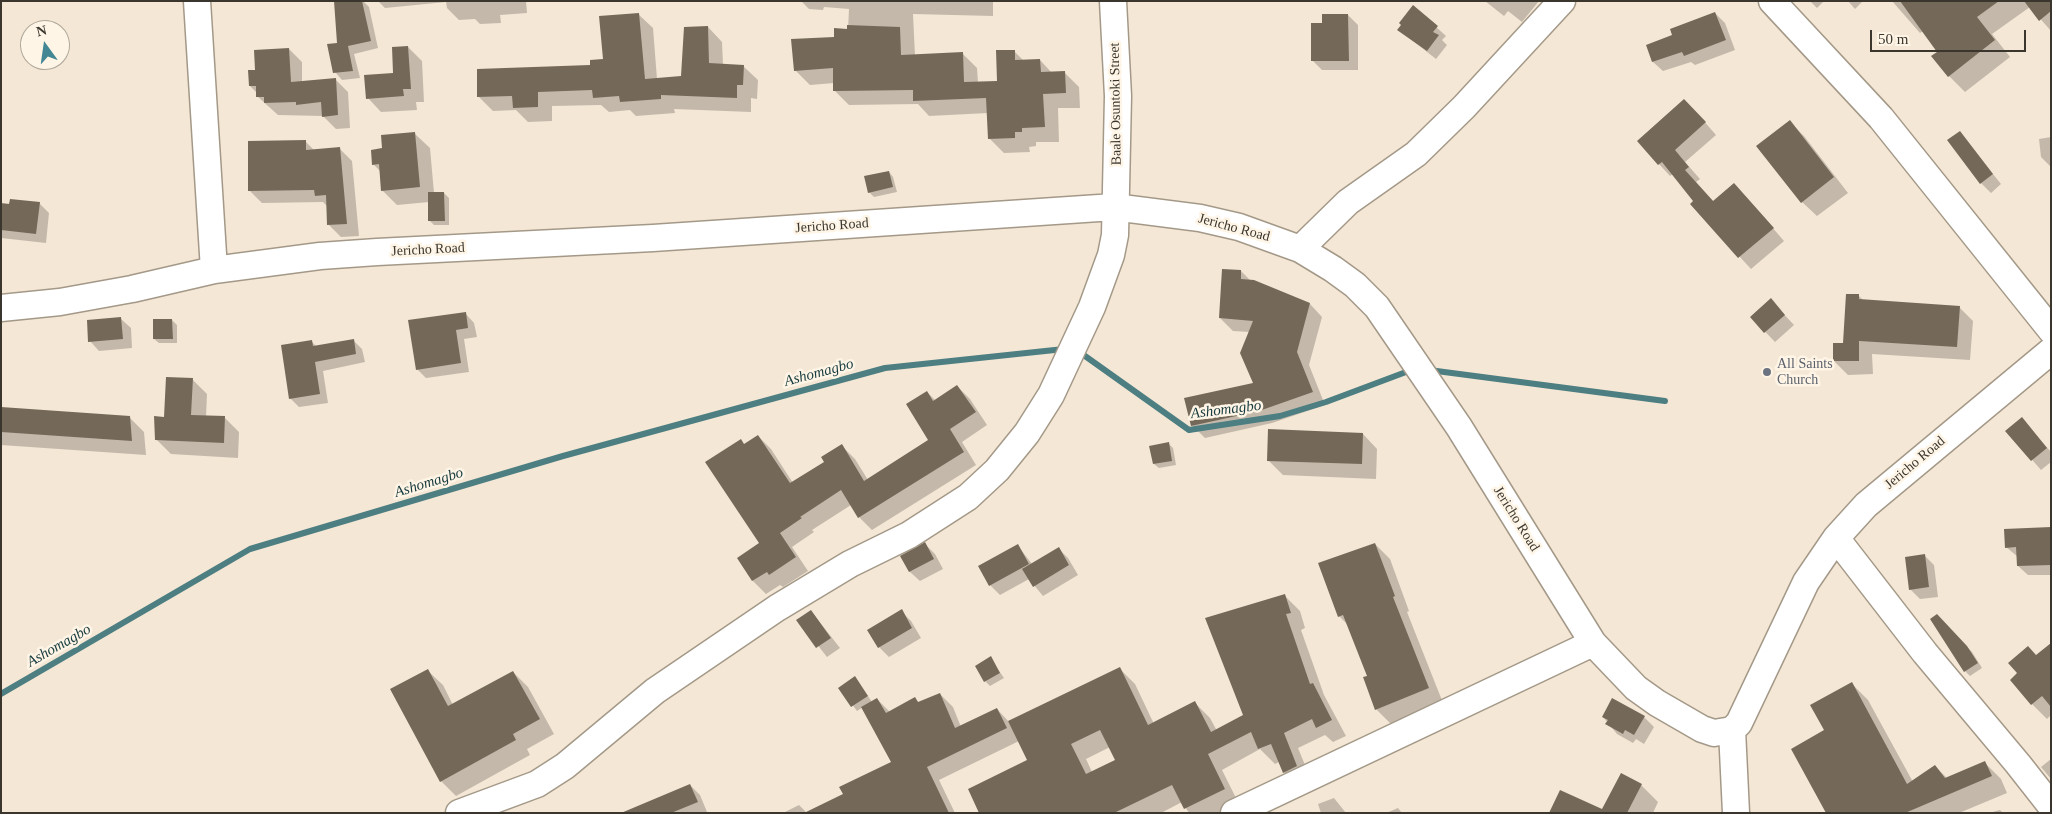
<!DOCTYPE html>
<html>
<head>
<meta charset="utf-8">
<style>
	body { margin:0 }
	#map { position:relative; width:2052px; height:814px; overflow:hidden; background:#f4e7d5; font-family:Georgia,serif }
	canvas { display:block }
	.frame { position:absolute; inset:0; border:2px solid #3a362e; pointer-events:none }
	.north { position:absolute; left:20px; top:20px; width:50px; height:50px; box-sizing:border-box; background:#fff5e6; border:1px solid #b0a99c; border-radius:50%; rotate:346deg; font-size:14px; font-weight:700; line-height:20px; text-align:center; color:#3a362e }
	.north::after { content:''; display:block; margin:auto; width:18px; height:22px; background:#438795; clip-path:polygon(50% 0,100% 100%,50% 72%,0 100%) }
	.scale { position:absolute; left:1870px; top:30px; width:156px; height:22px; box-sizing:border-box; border:2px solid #3a362e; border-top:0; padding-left:6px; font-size:15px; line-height:18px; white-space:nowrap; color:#3a362e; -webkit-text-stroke:4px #fff5e6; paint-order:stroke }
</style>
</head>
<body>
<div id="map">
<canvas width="2052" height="814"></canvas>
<div class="frame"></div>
<div class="north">N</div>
<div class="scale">50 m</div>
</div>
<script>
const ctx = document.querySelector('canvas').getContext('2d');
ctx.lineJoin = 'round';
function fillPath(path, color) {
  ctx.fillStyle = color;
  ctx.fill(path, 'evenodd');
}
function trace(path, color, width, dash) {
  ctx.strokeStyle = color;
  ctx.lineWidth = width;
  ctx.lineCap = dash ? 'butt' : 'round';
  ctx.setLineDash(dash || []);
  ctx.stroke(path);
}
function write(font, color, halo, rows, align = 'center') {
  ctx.font = font + ' Georgia,serif';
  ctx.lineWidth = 5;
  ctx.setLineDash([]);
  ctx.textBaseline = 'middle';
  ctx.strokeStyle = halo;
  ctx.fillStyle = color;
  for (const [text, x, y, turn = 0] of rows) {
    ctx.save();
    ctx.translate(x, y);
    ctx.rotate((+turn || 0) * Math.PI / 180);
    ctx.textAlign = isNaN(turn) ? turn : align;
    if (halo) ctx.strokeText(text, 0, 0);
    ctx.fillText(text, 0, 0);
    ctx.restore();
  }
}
const shadow = new Path2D(`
	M336,1H363L369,7L378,48L354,54L360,78L342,80L335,72L338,44Z
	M378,1H526L527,13L500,15L501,23L480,24L475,19L459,20L447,8L446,2L385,8Z
	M743,1H772V2H744Z
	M801,1H993V16L913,14L915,56L962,53L977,68L978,83L998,82L1014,51L1024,61L1040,60L1052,73L1064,72L1079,87L1080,108H1058L1059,142H1036V146L1029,147L1030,152L1004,153L989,138L988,113L929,116L918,104L849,105L834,90V83L810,85L795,70L848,30L849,9L824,7L823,10L809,9Z
	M1485,1H1539L1522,22L1508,11L1504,16Z
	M1810,1H1824L1817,8Z
	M1848,1H1863L1855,9Z
	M1892,1H2051V31L2030,7L1992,34L2010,57L1965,92L1949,76L1939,52L1923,31L1920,33Z
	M1413,6L1446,36L1442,40L1447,45L1436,59L1399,30Z
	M1715,13L1725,23L1735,50L1695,65L1691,62L1663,71L1653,62L1648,46L1674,36Z
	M638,14L653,28L657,79L683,77L708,27L722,42L723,65L743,66L758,80L757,99L751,98V112L674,109L675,113L636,116L630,110L609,112L601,105L552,106V121L528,122L516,110L493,111L478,96L592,67L604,60Z
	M1348,15L1358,25V70H1322L1312,60L1323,24Z
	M408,47L422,61L424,102H416L417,110L381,112L368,98L394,74Z
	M289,49L302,62V82L335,79L348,92L350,128L336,129L323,116L278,115L258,97L257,93L250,86L256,71Z
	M1696,112L1716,135L1685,162L1700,179L1696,182L1714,202L1745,196L1784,241L1751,269L1691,204L1695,201L1673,174L1670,176L1659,164Z
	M1790,122L1804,136L1848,193L1817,216L1802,202Z
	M1959,132L2001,184L1991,193L1981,183Z
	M415,134L430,148L434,193H444L449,198V225H434L429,220V202L397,205L382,190L381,172L373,164L383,149Z
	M2051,137V167L2041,157L2039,139Z
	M305,141L314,150L340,149L352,161L359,236L341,237L329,225L328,207L323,202L262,203L249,190Z
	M889,172L893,177L897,192L874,197L869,192Z
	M39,203L49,213L46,243L1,238V204Z
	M1241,271L1251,281L1310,304L1322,317L1309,365L1325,405L1272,423L1205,438L1192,425L1255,384L1250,332L1233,331L1220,318Z
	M1858,295L1863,300L1959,307L1973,321L1970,360L1872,354L1873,374L1848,375L1834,361L1844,345Z
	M1780,310L1794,325L1775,342L1751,317Z
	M465,313L474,323L477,337L464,339L469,372L426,378L417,369Z
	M121,319L131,328L132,348L99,351L90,341Z
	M172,320L177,325V343H159L154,339Z
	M353,340L362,349L365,362L323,371L328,403L299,407L290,398L312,342L317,347Z
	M192,379L207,394L206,417L225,418L239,432L238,458L171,454L156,439L165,418Z
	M957,386L970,399L987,425L962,442L976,465L872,530L859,517L851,505L812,530L814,532L792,547L808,571L783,587L780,585L766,594L753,581L738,559L761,544L745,445L758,436L771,449L793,483L825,462L842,446L855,459L868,480L930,440L927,392L936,401Z
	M1,408L129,417L144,432L146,455L1,445Z
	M2031,429L2051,452V462L2041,470L2007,431Z
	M1363,434L1377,449L1376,479L1283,475L1268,460Z
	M1168,443L1173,448L1176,465L1159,468L1154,464Z
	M2051,528V575H2028L2018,566V557L2006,547Z
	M925,544L935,554L943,569L920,581L910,572L902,557Z
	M1375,544L1390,559L1409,611L1407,612L1443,703L1391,724L1376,709L1369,677L1348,625L1339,616Z
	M1018,546L1032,564L1059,549L1068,558L1078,575L1043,596L1029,579L1000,595L990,585Z
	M1924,555L1934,565L1938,597L1920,599L1910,589Z
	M1285,596L1300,611L1305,628L1301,630L1324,695L1346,736L1333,742L1325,735L1298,748L1312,782L1299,788L1284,772L1279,762L1275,764L1260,749L1222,770L1239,804L1222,813H1189L1182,802L1161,813H982L1029,761L1019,741L939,780L955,813H807L844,795L893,763L863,707L857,711L840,688L859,683L872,702L877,699L890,712L915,699L919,703L940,694L953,707L961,727L997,709L1009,722L1120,669L1135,684L1154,724L1194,702L1210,718L1217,731L1245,716ZM1110,747L1116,761L1092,772L1086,759Z
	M811,611L840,648L827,657L798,620Z
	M901,611L911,621L921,638L889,657L879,647Z
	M1937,615L1972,652L1982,668L1970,676L1965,671L1932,619Z
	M2051,644V715L2047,719L2032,704L2037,656Z
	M990,658L1004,678L990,686L985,681Z
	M428,671L443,685L453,705L513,672L528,687L554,734L527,749L530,755L456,796L441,781Z
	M1852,684L1868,700L1913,782L1935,766L1947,778L1985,763L2001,779L2007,793L1959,813H1828L1826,731Z
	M1603,717H1644L1654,727L1644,744L1636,739L1633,743L1617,734Z
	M2051,759V779L2041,767Z
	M690,785L700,795L707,812L656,813Z
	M1641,785L1658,802L1653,813H1551L1603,810Z
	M1334,798L1346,813H1321L1318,804Z
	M799,805L807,813H783Z
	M1398,808L1402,813H1386Z
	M2000,810L2003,813H1989Z`);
const stream = new Path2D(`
	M1078,351L1189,430L1280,416L1326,402L1414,369
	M1429,370L1665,401
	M1,694L250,549L563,456L885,368L1064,349`);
const building = new Path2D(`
	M334,1H362L371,41L348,46L353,71L333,73L327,44L337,43Z
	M1900,1H1999L1977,17L1995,40L1948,77L1931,56L1937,52Z
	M2024,1H2051V11L2039,21Z
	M1413,5L1438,26L1433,32L1439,35L1427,51L1397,30L1401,25L1399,23Z
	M1715,12L1726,40L1684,56L1682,52L1652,62L1646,45L1672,35L1670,29Z
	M639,13L645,79L681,76L684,27L708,26L709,63L744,65L743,85H737V98L661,95V99L620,102L619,96L593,98L592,90L538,92V107L513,108L512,96L477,97V69L590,65V60L603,59L599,16Z
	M1322,14H1348L1349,61H1311V23H1322Z
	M847,25L900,27L901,55L963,52L964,82L997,81L996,50H1015V60L1040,59L1041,72L1065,71L1066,93L1043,94L1045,127L1022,128V132H1015V138L988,139L986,98L913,101V90L837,91H833V68L794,71L791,39L834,37V28L847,29Z
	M408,46L411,89H403L404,96L366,99L364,75L393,73L392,47Z
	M289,48L291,82L336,78L338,115L322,117L321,102L296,105V102L264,103V97H256V86H249L248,70H255L254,50Z
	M1684,99L1706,122L1675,150L1689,167L1685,170L1713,201L1734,183L1774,228L1738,258L1690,204L1693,201L1662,162L1658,165L1637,141Z
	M1790,120L1834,177L1801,203L1756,146Z
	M1960,131L1993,174L1980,184L1947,140Z
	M415,132L420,187L381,191L379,164L372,165L371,150L382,148L381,135Z
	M306,140V150L340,147L347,224L327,225L326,195L315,196L314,190L248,191V141Z
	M889,171L893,187L868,193L864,176Z
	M428,192H444L445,221H428Z
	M10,199L40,202L36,234L1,230V203L9,204Z
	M1222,269L1241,270V279L1254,280L1310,303L1297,352L1313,392L1259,411L1191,426L1184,398L1253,383L1240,353L1253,321L1219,318Z
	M1846,294H1859V299L1960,306L1957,347L1859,341V361H1833V343H1843Z
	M1771,298L1785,315L1764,333L1750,317Z
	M466,312L468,328L456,330L461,363L416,370L408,320Z
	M121,317L123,339L88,342L87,320Z
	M153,319H172L173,339H153Z
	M354,339L356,354L315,362L320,394L289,399L281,345L312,340L313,346Z
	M166,377L193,378L191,415L225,416L224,443L155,440L154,416L164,417Z
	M957,385L976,412L950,429L964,452L858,518L841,490L800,517L802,518L780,533L796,557L769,575L767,572L752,581L737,558L759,543L705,462L741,439L744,444L758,435L790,483L824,462L821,457L842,444L864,481L928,440L906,404L927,391L933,401Z
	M1,407L130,416L132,441L1,432Z
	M2022,417L2047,448L2031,461L2005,431Z
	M1268,429L1363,433L1362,464L1267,461Z
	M1169,442L1172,461L1153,464L1149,446Z
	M2051,527V565L2017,566L2016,547L2005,548L2004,529Z
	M925,542L934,559L909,572L900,556Z
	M1375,543L1395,596L1393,597L1429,688L1375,710L1363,677L1367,676L1343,615L1338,617L1318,563Z
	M1018,544L1029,564L989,586L978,566Z
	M1059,547L1069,565L1033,587L1022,569Z
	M1925,554L1929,587L1909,590L1905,557Z
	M1285,594L1291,613L1286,614L1310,684L1313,683L1332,720L1316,728L1312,719L1284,733L1297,766L1283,773L1271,744L1258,749L1251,732L1208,754L1225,789L1184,809L1172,785L1114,813H979L968,789L1027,760L1008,721L1120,667L1148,725L1195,701L1211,732L1243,715L1205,618ZM1100,730L1115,760L1086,774L1071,744Z
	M902,609L912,628L878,648L867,630Z
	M811,610L831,638L816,648L796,620Z
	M1937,614L1967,646L1978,663L1964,672L1930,619Z
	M2051,643V707L2042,696L2031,705L2010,680L2017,673L2008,663L2028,646L2036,655Z
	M991,656L1000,673L984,682L975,666Z
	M428,669L448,706L513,671L540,719L513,734L516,740L440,782L390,689Z
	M855,676L868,696L851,707L838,688Z
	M1852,682L1907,784L1935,765L1945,778L1985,761L1992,776L1905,813H1826L1791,749L1824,730L1810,705Z
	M940,693L955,728L997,708L1007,728L927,767L949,813H804L843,794L839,787L891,762L861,707L877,698L886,713L915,697L918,702Z
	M1612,698L1645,716L1634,735L1625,730L1623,734L1605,724L1608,720L1602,717Z
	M1621,773L1642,784L1627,813H1549L1560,790L1602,809Z
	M690,784L698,802L671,813H621Z`);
const minor = new Path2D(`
	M197,1L214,270
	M1772,1L1881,118L2051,330
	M1300,249L1348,202L1416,154L1464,107L1562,1
	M1,308L60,302L132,289L214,270L320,256L377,252L653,238L1114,207L1200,218L1239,227L1300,249L1333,269L1355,285L1377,307L1459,427L1593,643L1636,688L1657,703L1702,729L1714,733L1732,730L1739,723L1806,582L1836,538L1866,505L2051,351
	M1836,538L1925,653L2018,764L2051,806
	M1732,730L1736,813
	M459,813L537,784L565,766L655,691L777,608L850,564L909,535L968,497L997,470L1027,433L1051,395L1092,307L1111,255L1115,235L1118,96L1113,1
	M1234,813L1593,643`);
const markers = [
	[1767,372,5,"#6b7280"]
];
const streetNames = [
	["Baale Osuntoki Street",1116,104,-91],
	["Jericho Road",832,226,-4],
	["Jericho Road",1234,228,15],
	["Jericho Road",428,250,-3],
	["Jericho Road",1915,463,-40],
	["Jericho Road",1516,519,58]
];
const worshipNames = [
	["All Saints",1777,364],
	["Church",1777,380]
];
const waterNames = [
	["Ashomagbo",819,373,-15],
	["Ashomagbo",1226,410,-7],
	["Ashomagbo",429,483,-17],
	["Ashomagbo",59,646,-30]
];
fillPath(shadow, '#0003');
trace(stream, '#4d7e81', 6);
fillPath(building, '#746959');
trace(minor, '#a49988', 29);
trace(minor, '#fff', 26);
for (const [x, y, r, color] of markers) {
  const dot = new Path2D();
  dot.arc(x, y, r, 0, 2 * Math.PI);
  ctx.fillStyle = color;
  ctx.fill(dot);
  trace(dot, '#fff5e6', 2);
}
write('14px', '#3a362e', '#fff5e6', streetNames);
write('14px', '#5b616d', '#fff5e6', worshipNames, 'left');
write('italic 15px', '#183b3f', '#fff5e6', waterNames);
</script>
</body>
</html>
